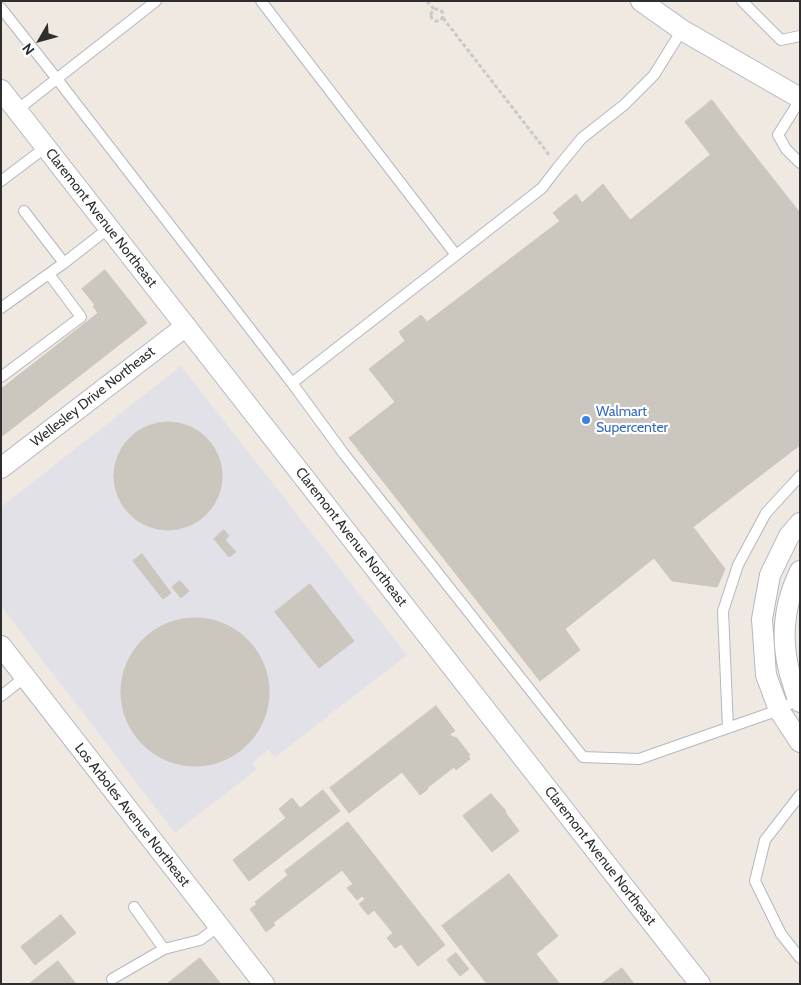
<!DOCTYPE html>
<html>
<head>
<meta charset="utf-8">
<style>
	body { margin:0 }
	#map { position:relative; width:801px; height:985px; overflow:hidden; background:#efe9e1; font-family:Cabin,sans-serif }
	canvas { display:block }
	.frame { position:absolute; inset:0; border:2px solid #2e2e2e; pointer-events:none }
	.north { position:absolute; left:15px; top:15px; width:50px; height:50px; -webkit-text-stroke:4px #fff; paint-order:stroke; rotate:232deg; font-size:14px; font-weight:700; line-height:20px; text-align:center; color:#2e2e2e }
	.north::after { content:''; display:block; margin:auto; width:18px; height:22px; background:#2e2e2e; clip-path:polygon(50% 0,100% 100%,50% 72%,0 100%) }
</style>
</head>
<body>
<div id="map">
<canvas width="801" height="985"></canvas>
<div class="frame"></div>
<div class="north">N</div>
</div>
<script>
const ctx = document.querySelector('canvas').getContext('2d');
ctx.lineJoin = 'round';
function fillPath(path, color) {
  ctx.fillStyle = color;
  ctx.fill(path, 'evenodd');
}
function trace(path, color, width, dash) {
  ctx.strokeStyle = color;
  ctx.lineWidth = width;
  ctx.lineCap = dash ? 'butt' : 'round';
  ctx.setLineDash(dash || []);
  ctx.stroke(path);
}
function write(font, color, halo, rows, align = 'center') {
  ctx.font = font + ' Cabin,sans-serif';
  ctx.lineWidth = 4.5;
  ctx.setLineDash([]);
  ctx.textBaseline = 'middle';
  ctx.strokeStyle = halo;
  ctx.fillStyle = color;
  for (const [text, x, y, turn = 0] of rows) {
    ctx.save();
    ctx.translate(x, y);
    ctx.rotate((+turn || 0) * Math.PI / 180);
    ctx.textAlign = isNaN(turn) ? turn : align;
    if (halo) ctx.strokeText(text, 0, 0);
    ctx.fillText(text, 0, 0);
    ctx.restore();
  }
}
const industrial = new Path2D(`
	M181,366L407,655L275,757L268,750L252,763L257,769L175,833L1,606V507Z`);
const building = new Path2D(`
	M712,100L737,133L710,154L685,122Z
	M737,133L800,213V445L693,527L725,569L717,587L672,581L654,558L565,629L580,650L540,681L349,438L395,402L369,369L405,341L399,332L421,315L427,322L560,221L553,213L576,194L582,203L603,184L630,220Z
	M105,270L147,323L1,437V389L98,313L93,306L95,305L82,289Z
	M114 476a54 54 0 1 1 108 0a54 54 0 1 1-108 0Z
	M224,530L229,536L225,540L236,552L229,557L214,539Z
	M142,554L171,593L163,599L133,561Z
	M180,581L189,591L181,598L172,587Z
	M310,584L354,641L319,668L275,612Z
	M121 692a74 74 0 1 1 148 0a74 74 0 1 1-148 0Z
	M436,706L455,731L450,734L452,737L453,736L454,738L456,737L470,755L468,756L470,759L456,770L454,767L427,788L428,789L420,795L402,772L349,813L330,788Z
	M323,790L340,811L249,881L233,860L286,818L279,809L292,798L300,808Z
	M491,794L506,811L505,812L519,831L492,852L463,816Z
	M348,822L445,945L418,966L401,944L395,948L387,938L393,933L374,910L368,915L359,904L365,899L362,896L357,900L347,888L353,884L342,870L273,923L275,925L266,932L250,909L257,904L255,902L288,875L285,871Z
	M509,874L558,936L536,954L559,983L558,984H487L442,926Z
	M61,915L76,933L35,965L21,947Z
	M456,953L469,969L460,976L447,960Z
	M200,958L221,984H167Z
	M58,961L76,984H29Z
	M622,968L634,984H601Z`);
const path = new Path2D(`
	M427,1L434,9
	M431 15a6 6 0 1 1 12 0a6 6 0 1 1-12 0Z
	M443,18L550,156`);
const service = new Path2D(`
	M261,1L456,255
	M742,1L781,40L800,36
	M1,8L57,79L292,383
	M682,30L654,75L624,105L582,138L558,167L542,188L292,383L344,454L583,757L639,759L779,710L798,699
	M800,100L778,135L786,149L800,163
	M17,110L156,1
	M1,181L46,147
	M24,211L64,263
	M1,308L64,263L109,228
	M1,377L81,317L49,274
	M1,696L25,677
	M728,728L723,611L738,565L766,513L800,476
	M800,795L765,840L755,881L781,934L800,958
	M134,907L164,949L200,940L219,926
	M112,979L164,949`);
const minor = new Path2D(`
	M641,1L682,30L800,98
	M1,90L700,984
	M1,468L186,326
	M800,523L789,536L770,575L762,619L766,675L779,710L800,742
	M800,571C782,608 780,646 793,684C795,690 796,696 800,702
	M1,646L264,984`);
const markers = [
	[586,420,5,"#3f7fe0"]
];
const streetNames = [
	["Claremont Avenue Northeast",101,218,52],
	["Wellesley Drive Northeast",93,397,-38],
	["Claremont Avenue Northeast",351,537,52],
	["Los Arboles Avenue Northeast",132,815,52],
	["Claremont Avenue Northeast",600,856,52]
];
const shopNames = [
	["Walmart",596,412],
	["Supercenter",596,428]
];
fillPath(industrial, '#e3e1e8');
fillPath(building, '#cbc7bf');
trace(building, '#cbc5ba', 1);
trace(service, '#b4b7c1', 12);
trace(minor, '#b4b7c1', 22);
trace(path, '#c9c9c9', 3, [4, 2.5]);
trace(service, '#fff', 10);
trace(minor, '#fff', 20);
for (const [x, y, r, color] of markers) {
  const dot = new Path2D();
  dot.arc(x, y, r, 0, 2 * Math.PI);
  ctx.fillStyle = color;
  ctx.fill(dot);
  trace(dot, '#fff', 2);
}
write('14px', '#2e2e2e', '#fff', streetNames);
write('14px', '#366cbe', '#fff', shopNames, 'left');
</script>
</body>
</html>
